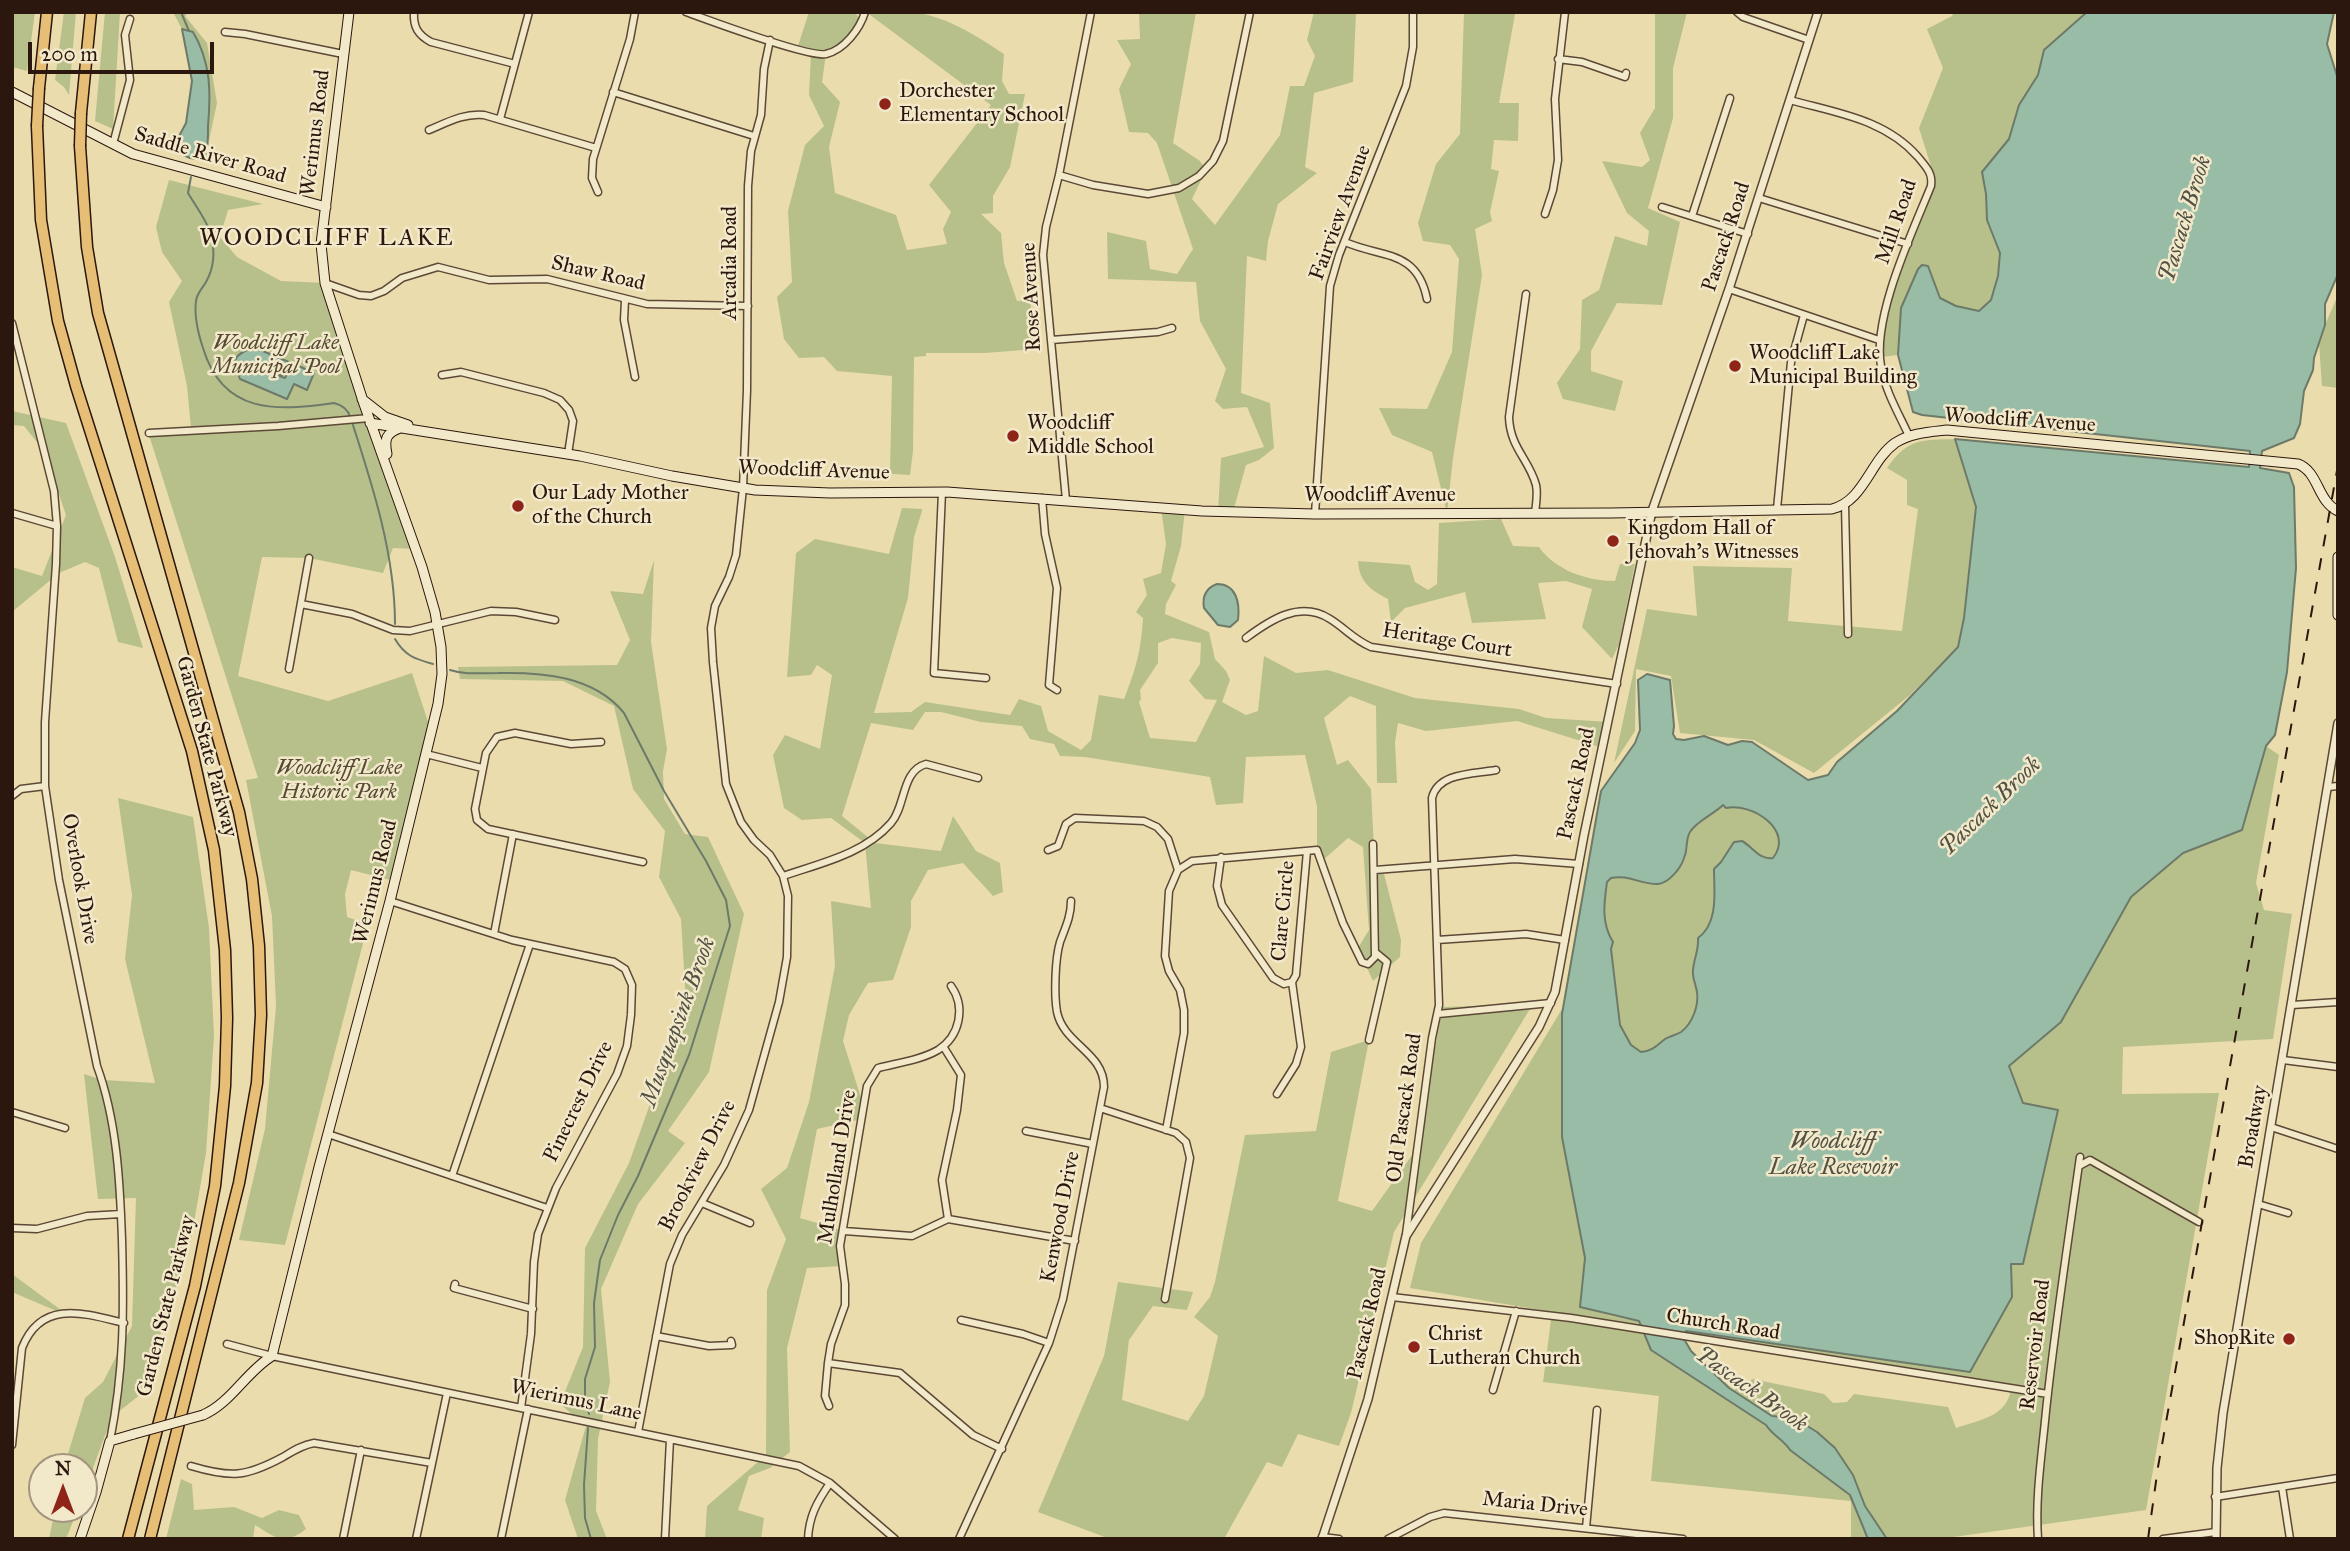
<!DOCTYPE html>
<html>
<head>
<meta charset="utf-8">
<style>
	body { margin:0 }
	#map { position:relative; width:2350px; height:1551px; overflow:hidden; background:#ebdcad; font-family:"IM FELL Great Primer",serif }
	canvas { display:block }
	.frame { position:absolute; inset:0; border:14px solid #2c170e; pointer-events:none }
	.north { position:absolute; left:28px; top:1453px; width:70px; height:70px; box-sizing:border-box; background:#f2e8ca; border:2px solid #a3947f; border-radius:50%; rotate:0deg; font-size:19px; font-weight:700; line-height:28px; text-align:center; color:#2c170e }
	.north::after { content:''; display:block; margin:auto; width:24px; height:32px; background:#8f2418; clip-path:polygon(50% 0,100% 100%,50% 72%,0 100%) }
	.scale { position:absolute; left:28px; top:42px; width:186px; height:32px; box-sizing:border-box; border:4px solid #2c170e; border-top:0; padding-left:9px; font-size:21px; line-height:24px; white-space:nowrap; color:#2c170e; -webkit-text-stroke:5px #f2e8ca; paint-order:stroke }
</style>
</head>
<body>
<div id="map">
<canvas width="2350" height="1551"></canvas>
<div class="frame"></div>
<div class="north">N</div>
<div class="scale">200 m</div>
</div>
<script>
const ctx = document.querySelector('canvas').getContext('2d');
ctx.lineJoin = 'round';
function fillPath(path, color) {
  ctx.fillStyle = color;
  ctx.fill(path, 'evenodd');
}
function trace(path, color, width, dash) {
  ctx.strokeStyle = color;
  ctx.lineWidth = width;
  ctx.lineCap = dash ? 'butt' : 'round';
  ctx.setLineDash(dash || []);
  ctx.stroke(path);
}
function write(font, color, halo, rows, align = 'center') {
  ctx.font = font + ' "IM FELL Great Primer",serif';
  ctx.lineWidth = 5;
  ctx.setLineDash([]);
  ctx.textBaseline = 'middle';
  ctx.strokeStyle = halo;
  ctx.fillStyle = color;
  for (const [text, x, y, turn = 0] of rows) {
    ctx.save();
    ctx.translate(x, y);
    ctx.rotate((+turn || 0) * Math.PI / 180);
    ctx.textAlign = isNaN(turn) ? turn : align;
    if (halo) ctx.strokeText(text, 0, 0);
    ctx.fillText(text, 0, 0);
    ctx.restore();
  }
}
const green = new Path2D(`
	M12,12H35L27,71L12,67Z
	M64,12H76L69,95L64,87L55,80Z
	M105,12H120L113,129L95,121Z
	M173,12H189L185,16L207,43L217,103L207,150L208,124L194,33L182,29Z
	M809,12H855L862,23L842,46L826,54L822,82L840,102L829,147L835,193L896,215L907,250L947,244L943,229L951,212L929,185L991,105L866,12C880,12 895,11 910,12C945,15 975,35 1004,54L1002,81L1009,94H1025L1010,167L993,196V213L981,214L1001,233L1004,263L1017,301L1030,300L1036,349L985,353H926V356L914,357L913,451L910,475L893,474L890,472L892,376L837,371L824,357L799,358L784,339L777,297L792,282L788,211L805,145L824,126L809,95L811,53L797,49Z
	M1139,12H1196L1173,143L1200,161L1206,170L1192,199L1215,225L1280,135L1290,86H1304L1315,56L1307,40L1314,12H1356L1353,82L1314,93L1305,167L1317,173L1278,204L1268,241L1266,261L1247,256L1241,393L1270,403L1274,448L1259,460L1246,465L1233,512H1218L1221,458L1264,447L1247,407L1223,409L1215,401L1226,369L1200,321L1196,282L1108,279L1107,232L1146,241L1150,269L1177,274L1193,249L1157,143L1148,133L1129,132L1119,89L1131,64L1117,40L1140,39Z
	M1464,12L1515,14L1499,103H1519L1518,141L1494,140L1491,169L1499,171L1490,212L1492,221L1475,229L1482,275L1453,458L1447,513L1432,452L1392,435L1379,408L1427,409L1452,352L1459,259L1450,245L1423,241L1418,223L1436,164L1460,134Z
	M1655,12H1687L1673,68V118L1648,208L1680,222L1662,305L1617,303L1591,351V371L1623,381L1615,411L1563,399L1557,383L1580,349L1582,300L1599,290L1615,236L1647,246L1649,231L1627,213L1602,161L1642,167L1650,160L1640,133L1655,108Z
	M1954,12H2087L2045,50L2038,75L2019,105L2009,139L1983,172L1986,194L1987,220L2000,253L1998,276L1991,300L1979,311L1956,306L1940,298L1934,281L1901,308L1898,355L1881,357L1888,309L1934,176L1919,128L1943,68L1927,29L1952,16Z
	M169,180L263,204L228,210L220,237L237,257L281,281L325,283L416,549L393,548L383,573L309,558L262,557L238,676L328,701L412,673L431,731L395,881L351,870L345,894L347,917L368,924L285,1245L239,1240L265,1129L276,1006L272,916L246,780L258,778L149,435L191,428L187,386L169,302L182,281L162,252L156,227Z
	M2338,295V388L2322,386L2319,343L2325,325Z
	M12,411L66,423L115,557L143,648L118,642L99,568L85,562L59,573L12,612V567L42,576L66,515L44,451L24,426L12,425Z
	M1955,439L1976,507L1964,618L1958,647L1910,695L1814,773L1754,740L1680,733L1671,676L1636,669L1635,731L1614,763L1647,609L1697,616L1693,566L1792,568L1788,621L1902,631L1918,509L1907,505V480L1887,468C1908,438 1921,440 1955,439Z
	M902,508L922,509V511L914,537L908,598L874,713L911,712L925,702L1010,715L1019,699L1041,706L1048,731L1081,750L1091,740L1099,695L1124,699C1136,669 1141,651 1143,618L1136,612L1147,595L1143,579L1161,573L1166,544L1161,508L1185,509L1181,546L1171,581L1176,585L1166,604L1165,614L1209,632L1215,659L1226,671L1230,680L1222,702L1246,715L1258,711L1264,656L1296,673L1328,670L1415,698L1519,709L1546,718L1609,722L1603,748L1517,721L1426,731L1398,723L1395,742L1397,783H1377L1376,706L1350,696L1324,718L1337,765L1348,760L1371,789L1375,870L1384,874L1401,940L1400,957L1373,981L1358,948L1369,930L1363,847L1348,838L1322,861L1317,850V806L1305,755L1246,757L1243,803L1216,805L1210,777L1085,757L1060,756L1054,744L1030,739L1022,726L981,722L941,712H925L913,730L871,723L842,816L875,843L941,851L953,816L976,851L1000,863L1003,892L993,896L963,863L928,870L911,901V927L893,980L868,983L849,1015L843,1041L864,1107L862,1119L817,1129L800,1218L844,1231L840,1246L843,1266L807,1268L787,1348L790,1452L770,1468L749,1476L738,1510L764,1518L761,1539H705L707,1506L766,1455L767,1290L786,1239L761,1189L787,1168L809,1102L835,966L831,901L871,908L865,843L831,818L802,820L784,808L773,755L785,735L820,749L832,675L817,665L811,675L787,677L796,553L815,539L889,554ZM1172,638L1201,643L1200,664L1189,681L1205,699L1217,700L1196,742L1150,738L1139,702L1141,699L1140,690L1158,663V643Z
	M1501,519L1513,546L1539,547C1555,570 1587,581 1615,581L1620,564H1635L1619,644L1612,659L1582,627L1592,589L1566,581L1538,583L1546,619L1472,623L1465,592L1405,608L1391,622L1388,599C1370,590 1359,581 1358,561L1410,565L1415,582L1428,590L1437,584L1439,523Z
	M654,560L651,642L667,749L663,771L664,799L685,834L708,837L744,914L709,1072L668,1131L685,1143L638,1204L601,1289L610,1382L598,1439L596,1511L607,1539H578L565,1500L586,1426L560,1404L583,1347L585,1248L629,1163L686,1003L681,919L659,877L665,831L633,789L614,706L563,681L460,679L458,667L617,665L630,640L610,591L643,594Z
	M2266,746L2279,755L2256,883L2264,910L2292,914L2273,1039L2123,1047L2122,1094L2219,1093L2146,1510L1939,1539H1851V1501L1651,1481L1659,1396L1543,1382L1552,1312L1410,1288L1421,1243L1562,1009L1561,1133L1585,1258L1580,1307L1612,1316L1674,1329L2011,1263L2023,1264L2058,1111L2023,1103L2008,1066L2061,1022L2131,897L2183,853L2242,830ZM1685,1339L2011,1389C2007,1417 1979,1420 1956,1428L1948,1407L1854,1394L1847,1402L1833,1403L1824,1394L1753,1379L1734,1390L1697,1359Z
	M118,798L193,817L209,928L214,1036L206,1153L191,1240L141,1394L112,1417L84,1492V1467H64L85,1398L103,1382L132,1326L136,1198L98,1199L84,1074L103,1080L155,1083L125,959L132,895Z
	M1723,805L1726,807C1752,802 1795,830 1773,858C1759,860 1753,847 1742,841L1734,842L1721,862L1717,865C1711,889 1720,922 1698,938L1699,950L1693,981L1697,991L1696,1006L1692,1019L1684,1030L1667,1037L1655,1048L1642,1052L1631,1045L1620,1025L1611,949L1613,942C1601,923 1604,903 1607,882L1611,878L1624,876L1665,882L1683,862L1686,856V845L1692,830Z
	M1533,1004L1394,1232L1351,1413L1339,1446L1298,1434L1282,1467L1267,1462L1224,1539H1110L1038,1512L1104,1356L1118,1282L1193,1292L1187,1310L1153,1306L1129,1340L1122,1400L1188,1421L1204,1396L1218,1336L1194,1317L1210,1297L1215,1282L1245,1135L1316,1131L1331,1052L1369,1040L1338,1201L1372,1211L1415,1151L1443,1007Z
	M12,1274L65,1313H61L12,1292Z
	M181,1479L192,1484L194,1510L234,1507L262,1518L279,1510L299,1515L306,1529C284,1546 276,1538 255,1525L253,1539L233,1537L229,1539H166Z
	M55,1509H78L66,1539H49Z`);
const water = new Path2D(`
	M2087,12H2334L2327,44L2338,79V274L2325,304V325L2314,358L2313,370L2304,391L2300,424L2294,438L2262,451L2260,468L2289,473L2294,487L2296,568L2287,672L2275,735L2266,746L2242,830L2183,853L2131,897L2061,1022L2009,1066L2023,1103L2058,1110L2023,1264H2011L2012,1297L1970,1372L1686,1331L1684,1339L1691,1351L1729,1388L1772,1416L1782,1417L1796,1425L1804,1424L1817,1432L1835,1448L1853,1475L1865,1506L1887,1539H1868L1850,1495L1790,1450C1783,1439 1773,1436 1766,1425L1651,1350L1639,1321L1580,1307L1585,1258L1562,1137V1014L1601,791L1635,743L1640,730L1638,680L1647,674L1670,680L1674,726L1673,734L1676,739L1684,740L1704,736L1728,745L1742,741L1752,742L1808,780L1828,775L1837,762L1897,711L1958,647L1964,618L1976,507L1955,439L2249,467L2250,451L1922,415L1913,412L1898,355L1901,308L1918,269L1922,265L1928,266L1940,298L1956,306L1979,311L1991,300L1998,276L2000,253L1987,220L1986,194L1982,172L2009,139L2019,105L2038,75L2044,50ZM1723,805L1726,808C1751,802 1795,830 1773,858C1759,860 1753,847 1742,841L1734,842L1721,862L1714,869C1714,891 1719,923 1698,938C1699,950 1694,958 1693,970C1692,978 1696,985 1697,992C1699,1006 1692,1024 1681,1032C1676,1035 1670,1036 1665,1039C1657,1045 1653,1051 1641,1052L1631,1045L1620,1025L1611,949L1613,942C1601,923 1604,903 1607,882L1611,878C1628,874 1642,885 1658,884C1669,883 1681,868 1684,858C1688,850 1685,841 1690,832C1697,821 1714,814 1723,805Z
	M182,29L193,32C211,62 211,93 208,126C208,138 208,149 204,160L190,158L181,154L177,140L186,123L192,81Z
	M253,347L289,362L283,375L279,374V376L285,378L292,363L314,373L307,390L294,384L287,399L240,379C232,358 233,356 253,347Z
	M1217,584C1237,584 1240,604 1238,620L1230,627L1218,625L1204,608C1202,596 1206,588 1217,584Z`);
const stream = new Path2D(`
	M181,12L189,31
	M191,177L188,193C195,205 208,222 211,235C215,251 214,268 206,282C202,289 197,293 196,301C194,316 198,333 203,348C223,415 277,411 334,403C342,405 348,409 350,417
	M352,422C373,487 395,555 395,624
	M395,639C405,656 415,659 433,664
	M450,670C465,675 482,673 498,673C543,672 594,676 624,713L664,791L706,861L726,900L730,926L689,1055L638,1176L618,1215L600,1260L594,1303L595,1347L585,1379V1402L589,1414
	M588,1428L584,1485L585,1518L591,1539`);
const minor = new Path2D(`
	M414,12C413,27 418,35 431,42L515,64
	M686,12C708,20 810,58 826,54C844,50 860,29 865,12
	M1737,12L1743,17L1809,40
	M225,32L245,34L343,54
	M1558,59L1582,62L1625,77L1626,73
	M613,92L754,136
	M1790,100C1836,113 1885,119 1918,157C1926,167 1933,173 1931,186C1912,233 1872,317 1881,366C1885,391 1899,414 1909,436
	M500,119L529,12
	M429,130C448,122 464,113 484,115L596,148
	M113,144L130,80L125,35L130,19
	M1059,175L1093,185L1148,194L1179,188L1199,176L1213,161L1223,141L1250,12
	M598,192L592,178L593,159L630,39L635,12
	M1759,198L1908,244
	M1662,207L1748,234
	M1545,214L1553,190L1558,160L1555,99L1565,12
	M1692,216L1730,98
	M1345,242C1381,258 1417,249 1427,299
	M325,283L359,295L371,296L384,291L402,278L438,267L489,280L547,279L647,304L748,306
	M1729,289L1879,340
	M1526,294L1509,417C1510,448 1529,459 1536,485C1538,494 1536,504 1535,513
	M625,300L624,320L635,377
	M12,323L54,491L57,526L56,564L45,722V786L59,880L97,1066C117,1121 120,1182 122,1240C124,1311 124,1371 110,1441
	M1051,340L1158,332L1172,328
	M442,375L461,372L544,393L560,400L569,410L573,421L568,454
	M149,433L278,426L369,418
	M942,492L934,673L986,678
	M1042,498L1045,534L1057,588L1049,685L1057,690
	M1066,500L1043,255L1046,227L1059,175L1091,12
	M1845,505L1848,634
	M1777,509L1791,362L1804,315
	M12,513L57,526
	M1315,514L1330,286L1339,255L1406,86L1413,47V12
	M301,604L352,614L393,630L410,631L491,611L516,612L555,620
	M1246,638C1270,620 1300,600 1330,619C1346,629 1353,639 1371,647L1617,684
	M289,669L309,558
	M601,742L571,744L515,733L497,737L486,753L475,809L477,820L488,829L643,862
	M426,754L482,768
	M2328,787L2338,786
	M12,796L21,789L45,786
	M1048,850L1058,846L1066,824L1075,818L1144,821L1157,827L1168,839L1178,870
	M1221,857L1217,886L1222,905L1273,978L1284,984L1292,982L1296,975L1307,851
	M1375,870L1515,859L1579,864
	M783,876C821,863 864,854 891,823C906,806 901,771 926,764L978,778
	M390,901L512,940L614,962L625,969L632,985L631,1015L627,1046L617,1074L556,1188L538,1234L534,1262L531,1334L521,1408
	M494,934L513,834
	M1437,940L1526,934L1565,940
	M2292,1005L2338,1002
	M1438,1014L1551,1003
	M1369,1040L1387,962L1375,952
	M943,1046L961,1075L957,1110L942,1180L948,1219
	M2283,1060L2338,1067
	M1277,1094L1296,1064L1301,1047L1292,982
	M1100,1108L1176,1133L1186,1142L1190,1158L1165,1299
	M12,1112L65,1128
	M2271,1127L2338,1149
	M1166,1130L1184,1033V1010L1180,990L1169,971L1165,956L1169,891L1178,870L1192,861L1317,850L1343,923L1362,962L1368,964L1375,957L1373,844
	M1026,1131L1093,1144
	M328,1134L547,1208
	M2079,1166L2090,1160L2199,1222
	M452,1176L530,944
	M702,1203L750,1223
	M2258,1204L2288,1213
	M12,1228L37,1229L87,1216L121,1214
	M844,1231L912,1236L948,1219L1075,1241
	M1406,1234L1432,1038L1439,1005L1432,798C1438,772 1475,774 1496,770
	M455,1284L454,1288L533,1309
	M1392,1297L1571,1318L2048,1394
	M961,1320L1023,1334L1049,1343
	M656,1336L709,1346L732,1345L731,1341
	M227,1344L272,1356L799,1466L830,1483L895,1539
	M828,1363L900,1373L973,1435L1002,1449
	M1493,1390L1516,1311
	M829,1406L825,1396L828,1363L831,1344L845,1305V1284L840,1246L867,1086L878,1068C897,1063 921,1060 938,1050C960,1036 966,1007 951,986
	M638,1432L670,1264L682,1235L724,1165L749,1110L779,1002L787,957L788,896L783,876L770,855L754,840L741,822L726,784L713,662L711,628L715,606L729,577L736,555L743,488L747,390L748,186L751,151L761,115L764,69L770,40
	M12,1445L22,1348C41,1299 84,1313 124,1323
	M191,1466C231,1478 246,1477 283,1457C293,1451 302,1445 314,1443L432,1463
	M2282,1487L2290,1539
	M2215,1497L2338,1478
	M1586,1528L1597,1410
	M1322,1537L1339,1539
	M343,1539L361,1450
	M416,1539L447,1393
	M501,1539L528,1409
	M665,1539L670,1439
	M808,1539C809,1516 817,1502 830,1483
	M959,1539L1049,1343L1063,1299L1104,1087C1104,1052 1064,1045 1057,1012C1054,995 1055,959 1060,942C1065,928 1071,917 1071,901
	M1388,1539L1430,1517L1444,1513L1683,1539
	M2038,1539C2035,1496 2042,1454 2046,1411C2055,1326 2068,1242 2080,1157
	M2163,1539L2216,1532`);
const tertiary = new Path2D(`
	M1322,1539L1368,1399L1406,1236L1539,1027L1555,992L1584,835L1652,511L1729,289L1818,12
	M2216,1539L2217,1468L2223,1413L2338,723`);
const secondary = new Path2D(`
	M12,92L133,154L326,207
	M362,399L385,417L408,425
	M370,423L580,456L672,476L755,490L830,493L947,492L1202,511L1315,514L1611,513L1832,509C1864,501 1870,461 1895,443C1910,433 1929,432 1947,430L2298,464C2319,472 2317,501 2338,511
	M387,454C384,439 386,433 400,428
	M2338,557V615
	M203,1415C231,1403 246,1372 272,1356L319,1167L390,901L438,704L442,674L441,647L435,612L422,567L364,404L325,283L321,244L349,12
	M80,1539L96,1492L110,1441L134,1434`);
const motorway = new Path2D(`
	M39,88L47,12
	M81,113L91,12
	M37,126L41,220L58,321L76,386L192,751L214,850L225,950L227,1018L225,1086L215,1186L195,1286L128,1539
	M80,146L87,247L98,313L239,812L252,879L259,946L261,1015L257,1083L239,1183L150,1539`);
const rail = new Path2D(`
	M2148,1539L2158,1467L2338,465`);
const secondaryBridge = new Path2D(`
	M134,1434L203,1415`);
const motorwayBridge = new Path2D(`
	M37,126L39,88
	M80,146L81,113`);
const markers = [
	[885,104,7,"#8f2418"],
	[1735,366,7,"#8f2418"],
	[1013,436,7,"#8f2418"],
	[518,506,7,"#8f2418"],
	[1613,541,7,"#8f2418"],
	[2289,1339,7,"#8f2418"],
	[1414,1347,7,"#8f2418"]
];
const poiNames = [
	["Dorchester",899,92],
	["Elementary School",899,116],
	["Woodcliff Lake",1749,354],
	["Municipal Building",1749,378],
	["Woodcliff",1027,424],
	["Middle School",1027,448],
	["Our Lady Mother",532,494],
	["of the Church",532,518],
	["Kingdom Hall of",1627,529],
	["Jehovah's Witnesses",1627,553],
	["Christ",1428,1335],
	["Lutheran Church",1428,1359],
	["ShopRite",2275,1339,"right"]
];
const streetNames = [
	["Werimus Road",316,133,-83],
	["Saddle River Road",210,156,16],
	["Fairview Avenue",1341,213,-70],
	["Mill Road",1897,222,-71],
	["Pascack Road",1727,237,-72],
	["Arcadia Road",731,263,-90],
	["Shaw Road",598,274,13],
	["Rose Avenue",1032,297,-93],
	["Woodcliff Avenue",2020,421,4],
	["Woodcliff Avenue",814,471,2],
	["Woodcliff Avenue",1380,496],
	["Heritage Court",1447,641,9],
	["Garden State Parkway",206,747,75],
	["Pascack Road",1577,784,-78],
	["Overlook Drive",79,879,80],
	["Werimus Road",376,882,-76],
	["Clare Circle",1284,911,-85],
	["Pinecrest Drive",579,1102,-64],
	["Old Pascack Road",1405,1108,-82],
	["Broadway",2254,1127,-80],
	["Brookview Drive",698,1166,-63],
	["Mulholland Drive",838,1167,-81],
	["Kenwood Drive",1061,1217,-79],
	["Garden State Parkway",167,1306,-76],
	["Pascack Road",1368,1324,-77],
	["Church Road",1723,1325,9],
	["Reservoir Road",2036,1345,-83],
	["Wierimus Lane",576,1401,12],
	["Maria Drive",1535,1505,6]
];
const parkNames = [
	["Woodcliff Lake",276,344],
	["Municipal Pool",276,368],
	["Woodcliff Lake",339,769],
	["Historic Park",339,793]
];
const waterNames = [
	["Pascack Brook",2186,219,-73],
	["Pascack Brook",1991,807,-44],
	["Musquapsink Brook",679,1022,-70],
	["Woodcliff",1833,1142],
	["Lake Resevoir",1833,1168],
	["Pascack Brook",1751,1390,35]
];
const quarterNames = [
	["WOODCLIFF LAKE",327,239]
];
fillPath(green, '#b7c08a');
fillPath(water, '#99bca6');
trace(water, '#6d7a69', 2);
trace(stream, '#6d7a69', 2);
trace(minor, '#5c4836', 9);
trace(tertiary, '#5c4836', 10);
trace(secondary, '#2c170e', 11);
trace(motorway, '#2c170e', 13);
trace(minor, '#f2e8ca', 6);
trace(tertiary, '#f2e8ca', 7);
trace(secondary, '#f2e8ca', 9);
trace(motorway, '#e6be76', 10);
trace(rail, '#2c170e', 2, [12, 12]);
trace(secondaryBridge, '#2c170e', 11, []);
trace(motorwayBridge, '#2c170e', 13, []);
trace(secondaryBridge, '#f2e8ca', 9);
trace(motorwayBridge, '#e6be76', 10);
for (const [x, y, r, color] of markers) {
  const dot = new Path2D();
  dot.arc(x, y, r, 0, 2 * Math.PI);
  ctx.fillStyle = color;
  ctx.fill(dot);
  trace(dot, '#f2e8ca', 2.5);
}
write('21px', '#2c170e', '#f2e8ca', poiNames, 'left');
write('21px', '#2c170e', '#f2e8ca', streetNames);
write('italic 21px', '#564a33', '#f2e8ca', parkNames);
write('italic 23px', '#525143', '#f2e8ca', waterNames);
ctx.letterSpacing = '2px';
write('24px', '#2c170e', '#f2e8ca', quarterNames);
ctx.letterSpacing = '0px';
</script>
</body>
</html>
